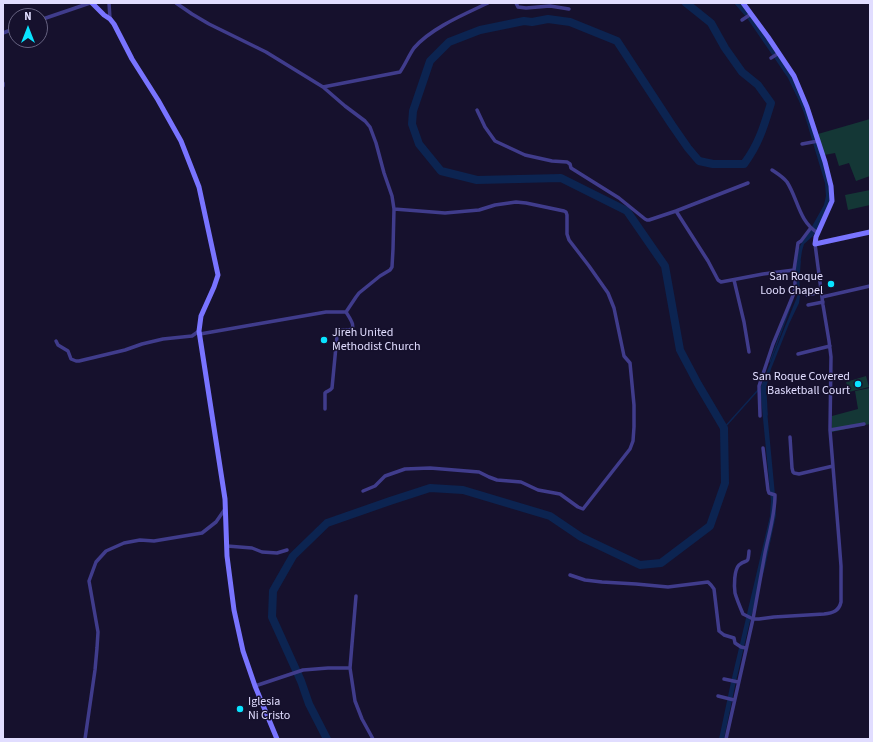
<!DOCTYPE html>
<html>
<head>
<meta charset="utf-8">
<style>
	body { margin:0 }
	#map { position:relative; width:873px; height:742px; overflow:hidden; background:#16112d; font-family:"Source Sans 3",sans-serif }
	canvas { display:block }
	.frame { position:absolute; inset:0; border:4px solid #e1ddff; pointer-events:none }
	.north { position:absolute; left:8px; top:8px; width:40px; height:40px; box-sizing:border-box; background:#16112d; border:1px solid #676381; border-radius:50%; rotate:0deg; font-size:11px; font-weight:700; line-height:16px; text-align:center; color:#e1ddff }
	.north::after { content:''; display:block; margin:auto; width:14px; height:18px; background:#09e3ff; clip-path:polygon(50% 0,100% 100%,50% 72%,0 100%) }
</style>
</head>
<body>
<div id="map">
<canvas width="873" height="742"></canvas>
<div class="frame"></div>
<div class="north">N</div>
</div>
<script>
const ctx = document.querySelector('canvas').getContext('2d');
ctx.lineJoin = 'round';
function fillPath(path, color) {
  ctx.fillStyle = color;
  ctx.fill(path, 'evenodd');
}
function trace(path, color, width, dash) {
  ctx.strokeStyle = color;
  ctx.lineWidth = width;
  ctx.lineCap = dash ? 'butt' : 'round';
  ctx.setLineDash(dash || []);
  ctx.stroke(path);
}
function write(font, color, halo, rows, align = 'center') {
  ctx.font = font + ' "Source Sans 3",sans-serif';
  ctx.lineWidth = 3;
  ctx.setLineDash([]);
  ctx.textBaseline = 'middle';
  ctx.strokeStyle = halo;
  ctx.fillStyle = color;
  for (const [text, x, y, turn = 0] of rows) {
    ctx.save();
    ctx.translate(x, y);
    ctx.rotate((+turn || 0) * Math.PI / 180);
    ctx.textAlign = isNaN(turn) ? turn : align;
    if (halo) ctx.strokeText(text, 0, 0);
    ctx.fillText(text, 0, 0);
    ctx.restore();
  }
}
const green = new Path2D(`
	M870,119V176L856,181L849,163L839,166L835,153L824,155L818,134Z
	M870,190V205L848,210L845,195Z
	M866,376L869,387L849,392L846,382Z
	M870,388V424L832,432V416L858,409L855,391Z`);
const water = new Path2D(`
	M734,3H740L744,7L787,68L803,100L830,183V202L817,230L813,236L804,244L802,251L799,271L800,296L799,303L789,324L771,369L766,388V400L775,495L776,515L765,567L750,621L736,681L724,739H719L731,682L770,516L771,501L761,398V386L797,297L798,292L795,272L798,251L801,244L810,230L824,205L826,196L825,183L804,113L799,101L788,78L747,18Z`);
const stream = new Path2D(`
	M799,277L800,261
	M770,362L793,299
	M766,395L767,415
	M724,428L759,389`);
const river = new Path2D(`
	M327,739L309,704L301,681L272,617L273,591L293,556L327,523L390,501L430,488L463,490L550,516L581,537L640,565L661,563L710,526L725,483L724,428L698,384L680,350L665,266L627,211L561,178L477,180L441,171L419,144L412,124L413,111L430,61L449,42L480,30L524,21L532,22L548,19L570,22L617,41L672,125L688,148L699,161L713,164H744C759,144 764,126 771,103L758,85L742,72L725,48L711,23L686,3`);
const street = new Path2D(`
	M109,3L110,19
	M176,3L192,14L209,24L266,52L323,87L345,106L365,121L370,127L376,143L384,173L392,196L394,209L393,249L392,267L390,270L380,276L359,293L356,297L346,312C349,317 359,330 347,330C345,330 342,330 340,330C338,332 338,334 337,336L332,388C330,391 327,391 325,393V409
	M516,3L518,7L526,8L550,6L569,9
	M40,20L90,3
	M742,20L751,14
	M3,33L16,28
	M771,58L779,53
	M3,83V86
	M323,87L400,72C405,65 409,55 414,48C431,28 465,14 488,3
	M477,110L485,127L495,141L525,155L552,161L567,162L570,164L571,168L619,198L645,219L647,220H649L676,211
	M802,144L818,141
	M772,170C778,174 783,177 787,182C798,199 799,222 818,233
	M748,183L676,211L708,261L718,280L721,282L763,274L794,270L798,243L801,241L810,229
	M734,280L744,322L749,352
	M807,295L821,292
	M822,297L870,286
	M808,305L823,302
	M200,334L326,312H346
	M56,341L58,345L68,351L71,359L76,361H79L125,350L142,344L163,339L192,336L199,331
	M798,354L830,346
	M760,416L759,386L773,344L794,293C796,285 795,279 794,270
	M830,430L864,424
	M790,437L792,468L793,472L794,473L799,474L833,466
	M363,491L375,486L385,476L405,469L430,468L479,472L489,477L497,480L521,482L538,490L560,494L578,507L583,509L630,449L633,441L634,427V405L630,363L624,356L614,308L608,293L589,266L569,240L567,234V215L566,212L564,211L526,203L516,202L495,205L479,210L445,213L394,209
	M227,546L252,548L262,552L277,553L287,550
	M749,551C748,566 747,558 739,565C734,570 734,586 735,593C737,600 740,607 743,614L753,619C757,597 761,575 765,553C769,533 775,515 775,495L769,493L768,490L763,448
	M570,575L585,580L602,582L636,584L668,587L708,582L711,585L714,589L719,631L724,635L734,638L735,643L741,647L746,648
	M356,596L350,668L355,701L362,719L373,739
	M724,679L738,682
	M255,686L303,670L328,668H350
	M718,696L734,700
	M85,739L95,670L97,648L98,632L89,581L96,562L106,551L124,543L140,540L154,541L202,533L216,522L225,509
	M726,739L753,619H759L774,617L824,614C833,613 839,611 841,602V566L839,540L830,430L831,357L829,341L823,305L815,244`);
const secondary = new Path2D(`
	M92,3L104,15L110,19L114,24L132,59L158,100L181,141L199,187L218,275L214,287L201,316L199,331L225,499L227,556L234,610L243,651L255,686L277,739
	M743,3L768,37L794,76L807,107L825,162L831,186L832,201L816,237L815,244L870,232`);
const markers = [
	[831,284,4,"#09e3ff"],
	[324,340,4,"#09e3ff"],
	[858,384,4,"#09e3ff"],
	[240,709,4,"#09e3ff"]
];
const poiNames = [
	["San Roque",823,277],
	["Loob Chapel",823,291],
	["Jireh United",332,333,"left"],
	["Methodist Church",332,347,"left"],
	["San Roque Covered",850,377],
	["Basketball Court",850,391],
	["Iglesia",248,702,"left"],
	["Ni Cristo",248,716,"left"]
];
fillPath(green, '#143736');
fillPath(water, '#0c2451');
trace(stream, '#0c2451', 1.5);
trace(river, '#0c2451', 8);
trace(street, '#403c8c', 3.5);
trace(secondary, '#7974ff', 5);
for (const [x, y, r, color] of markers) {
  const dot = new Path2D();
  dot.arc(x, y, r, 0, 2 * Math.PI);
  ctx.fillStyle = color;
  ctx.fill(dot);
  trace(dot, '#16112d', 1.5);
}
write('12px', '#e1ddff', '#16112d', poiNames, 'right');
</script>
</body>
</html>
